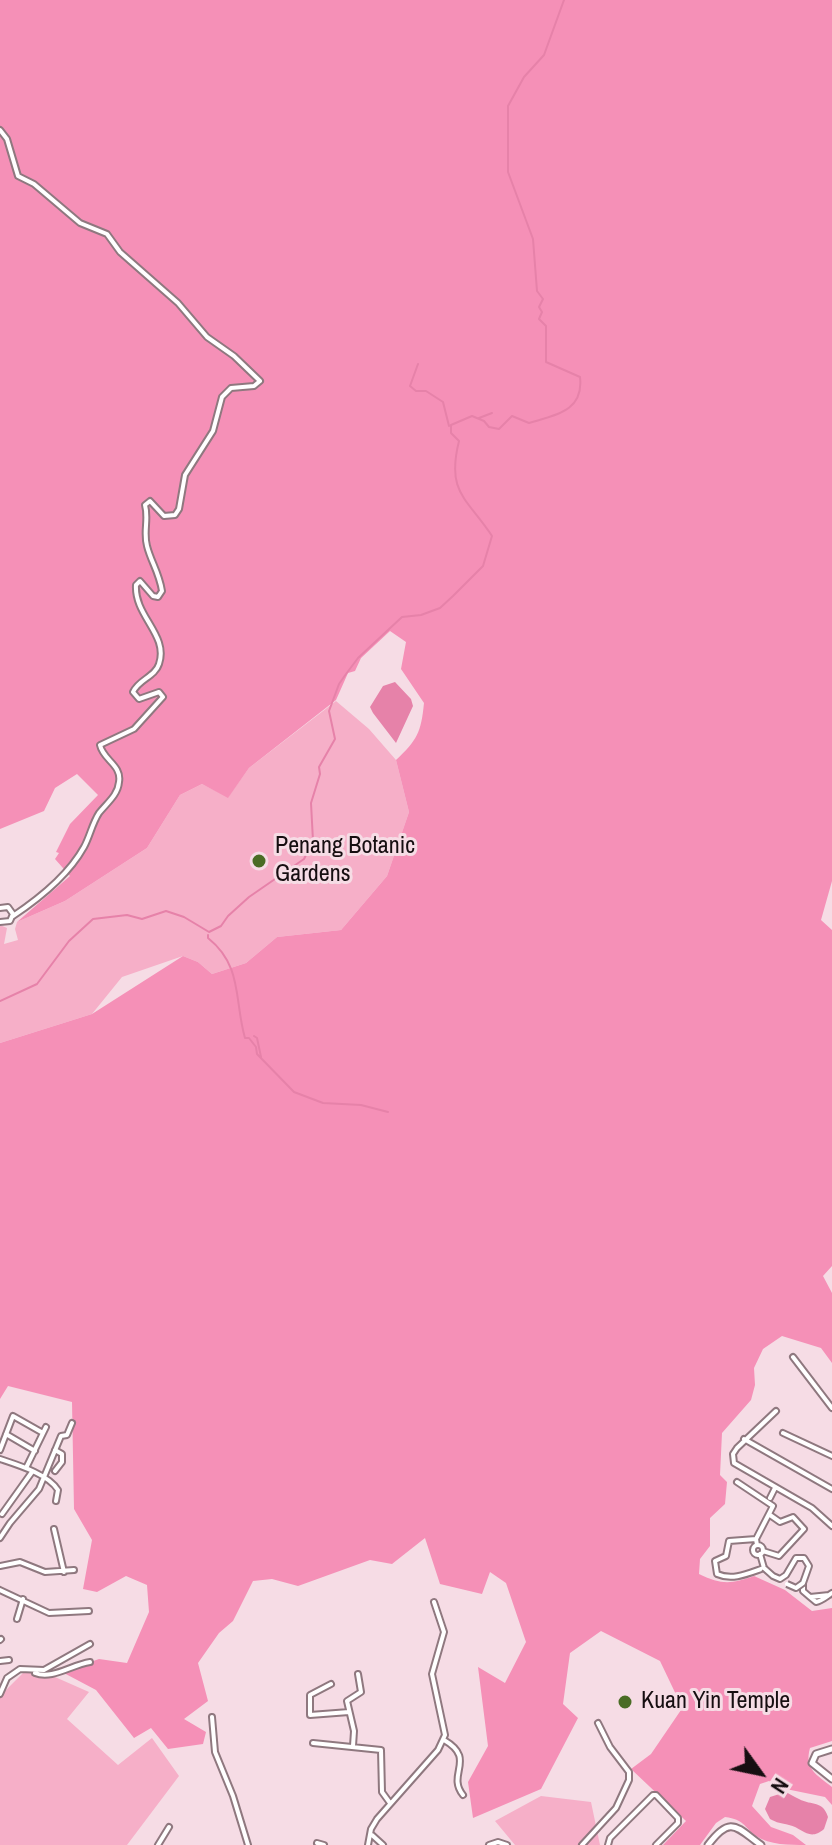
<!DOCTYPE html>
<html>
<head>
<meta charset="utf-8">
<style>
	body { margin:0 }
	#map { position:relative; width:832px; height:1845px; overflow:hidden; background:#f6dce5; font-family:"Archivo Narrow",sans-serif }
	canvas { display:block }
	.north { position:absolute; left:720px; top:1733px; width:80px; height:80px; -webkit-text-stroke:6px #f6dce5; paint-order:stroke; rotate:123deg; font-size:22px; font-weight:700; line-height:32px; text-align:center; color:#160e11 }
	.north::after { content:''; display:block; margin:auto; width:28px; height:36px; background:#160e11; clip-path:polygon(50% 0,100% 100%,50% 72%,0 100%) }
</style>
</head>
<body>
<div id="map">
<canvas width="832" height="1845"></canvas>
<div class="north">N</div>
</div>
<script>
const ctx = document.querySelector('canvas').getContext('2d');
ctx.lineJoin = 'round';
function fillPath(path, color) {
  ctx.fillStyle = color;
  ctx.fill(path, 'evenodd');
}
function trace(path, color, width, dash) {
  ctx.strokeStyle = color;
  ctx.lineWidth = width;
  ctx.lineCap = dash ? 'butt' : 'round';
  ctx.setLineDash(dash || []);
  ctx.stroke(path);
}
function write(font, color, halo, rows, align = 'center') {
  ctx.font = font + ' "Archivo Narrow",sans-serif';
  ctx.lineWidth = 6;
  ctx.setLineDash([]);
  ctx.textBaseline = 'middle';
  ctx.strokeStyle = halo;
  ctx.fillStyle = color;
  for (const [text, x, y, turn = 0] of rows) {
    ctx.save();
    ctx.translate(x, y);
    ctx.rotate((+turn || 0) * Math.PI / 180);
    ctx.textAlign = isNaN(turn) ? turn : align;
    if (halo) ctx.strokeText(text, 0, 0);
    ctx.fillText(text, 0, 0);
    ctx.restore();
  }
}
const green = new Path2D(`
	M336,701L369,729L396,760L409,812L387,876L341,930L277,937L246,963L212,974L198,962L183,956L122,977L92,1014L0,1043V925L7,928L4,944L18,940L15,929L17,922L65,901L147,848L180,795L202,784L228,797L249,768Z
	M30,1666L89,1692L67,1719L118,1765L152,1738L179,1776L127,1845H0V1686L5,1691Z
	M541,1796L591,1802L600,1845H515L495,1821Z`);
const forest = new Path2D(`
	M0,0H832V881L821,920L832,930V1266L823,1276L832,1293V1363L821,1348L782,1336L763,1349L754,1368L755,1385L751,1400L722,1433L720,1475L727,1482L725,1504L710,1518V1546L700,1559L699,1574C722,1585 731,1584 754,1576L785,1590L812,1611L832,1608V1741L810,1748C804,1769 817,1775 832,1787V1805L825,1797L786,1789L769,1781L760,1784L752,1806L771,1827L793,1835L806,1845C789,1845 770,1845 756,1836C743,1826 745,1820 725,1817L716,1823L700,1845H663L686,1821L631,1769L651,1754L681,1710V1705L660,1661L601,1631L570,1653L563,1704L578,1718L541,1789L473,1818L468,1782L488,1746L478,1667L505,1683L526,1642L506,1583L490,1572L482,1594L440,1584L425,1538L392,1564L370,1560L298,1586L272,1579L253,1581L233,1621L219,1633L198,1663L208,1701L184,1719L206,1732L203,1744L168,1749L151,1728L134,1738L96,1690L62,1672L99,1659L127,1663L149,1612L147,1585L126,1576L97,1592L83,1589L92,1540L74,1509L72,1402L8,1386L0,1399V1043L92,1014L183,956L198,962L212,974L246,963L277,937L341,930L387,876L409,812L396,760C417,740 421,733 424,703L401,669L406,642L390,631L361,658L355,671L348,673L336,700L249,768L228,798L202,784L180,795L147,848L65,901L17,922L70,876L55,859L59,853L56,852L70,824L98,795L77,774L55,788L44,811L0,829Z`);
const water = new Path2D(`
	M395,682L411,699L413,706L396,743L373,713L370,707L383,686Z
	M786,1792C790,1794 794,1797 799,1799C812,1806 823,1800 828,1817L824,1829C809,1842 803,1828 789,1825C781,1823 777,1823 770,1819L765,1809L770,1797Z`);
const stream = new Path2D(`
	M418,364L410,386L416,391H426L443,402L449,426
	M479,418L492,413
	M208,935V938C243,966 234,1000 245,1038H249L256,1047L257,1054L294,1092L323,1103L361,1105L388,1112
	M0,1001L37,984L69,941L93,919L127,915L142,919L166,911L184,917L209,932L221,926L228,916L249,897L304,859L313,841L311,803L320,774L319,767L335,739L329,711L339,684L346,674L358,658L402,617L421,615L440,608L453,596L483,566L492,536C467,498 446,493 459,441L451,433V425L472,416L484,421L489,427L499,429L512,416L529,423C556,415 584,411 580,377L546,362V326L539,319L542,312L539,307L543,299L537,291L533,239L508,172V106L524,77L544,55L564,0
	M254,1036L257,1038L261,1057`);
const minor = new Path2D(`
	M0,130L7,139L18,176L34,184L80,223L107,234L120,252L178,303L207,337L234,356L260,381L254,386L231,388L222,397L213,431L185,475L179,509L175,515L164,516L150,501L145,505C149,519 143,532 147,546C151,562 159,572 162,591L158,597L153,596L140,581L136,585C134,616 169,635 159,664C155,677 139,679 133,692L139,699L159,692L163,697L134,729L100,745C103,760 122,765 119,782C118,795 107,803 99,813C92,824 90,836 84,847C68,876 40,898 13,916
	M793,1357L832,1408
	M776,1411L737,1448L733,1454L734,1463L812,1508L832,1526
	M783,1433L832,1456
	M6,1434L35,1451
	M744,1439L832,1489
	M0,1450L13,1416L43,1433
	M55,1450L62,1454V1462L55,1471
	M0,1459C18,1465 48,1474 58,1490L56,1501
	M26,1468L46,1427
	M737,1482L773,1506L756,1539L757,1545
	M770,1498L775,1488
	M2,1514L32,1472
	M54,1529L64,1572
	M0,1538L10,1523L39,1489L61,1436L67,1435L72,1423
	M756,1539L729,1541L726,1556L715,1561L717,1574C733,1581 749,1573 764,1568L760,1554
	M753 1550a5 5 0 1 1 10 0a5 5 0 1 1-10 0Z
	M763,1551L779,1556L804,1529L793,1517L780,1522L770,1515
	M0,1566L20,1562L45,1572L74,1570
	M803,1583V1591L810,1597
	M0,1590L49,1613L89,1611
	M829,1595L810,1597L816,1602C822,1601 827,1596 832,1593
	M17,1619L23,1599
	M0,1640L1,1639
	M0,1661L9,1660
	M35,1673C52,1680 71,1665 90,1662
	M331,1684L310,1695V1715L349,1712
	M0,1694L7,1678L20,1669L44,1670L90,1644
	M212,1717L215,1752L233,1796L248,1845
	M444,1740C477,1759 446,1774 463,1795
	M313,1743L381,1750L382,1792L390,1803
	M353,1746L354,1731L347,1701L361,1692L358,1674
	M372,1835L383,1845
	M317,1843L324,1845
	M158,1845L169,1827
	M368,1845L371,1829L377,1819L438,1750L445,1735L432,1674L444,1632L434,1602
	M489,1845L498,1842L507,1845
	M582,1845L616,1808L629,1780V1772L610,1747L598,1723
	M608,1845L610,1838L653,1795H656L678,1818V1823L656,1845`);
const tertiary = new Path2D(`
	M0,908L8,907L13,914L10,921L0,922`);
const secondary = new Path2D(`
	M832,1749L816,1754L812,1763L832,1779
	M708,1845C731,1814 737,1828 761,1845`);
const minorBridge = new Path2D(`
	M764,1568L773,1576L780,1579L786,1575L796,1558H804L809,1566L803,1583L796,1588L787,1584`);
const markers = [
	[259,861,8,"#4a6c25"],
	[625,1702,8,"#4a6c25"]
];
const poiNames = [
	["Penang Botanic",275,847],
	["Gardens",275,875],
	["Kuan Yin Temple",641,1702]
];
fillPath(green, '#f6afc8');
fillPath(forest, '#f590b7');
fillPath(water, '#e682a9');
trace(stream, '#e682a9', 2);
trace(minor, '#8f787f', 8);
trace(tertiary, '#8f787f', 8);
trace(secondary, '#8f787f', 9);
trace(minor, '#fff', 4);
trace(tertiary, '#fff', 4);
trace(secondary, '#fff', 5);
trace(minorBridge, '#8f787f', 8, []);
trace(minorBridge, '#fff', 4);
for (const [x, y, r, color] of markers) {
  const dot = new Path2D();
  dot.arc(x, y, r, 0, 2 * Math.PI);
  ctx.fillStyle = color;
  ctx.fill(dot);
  trace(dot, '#f6dce5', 3);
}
write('24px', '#160e11', '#f6dce5', poiNames, 'left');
</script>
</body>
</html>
